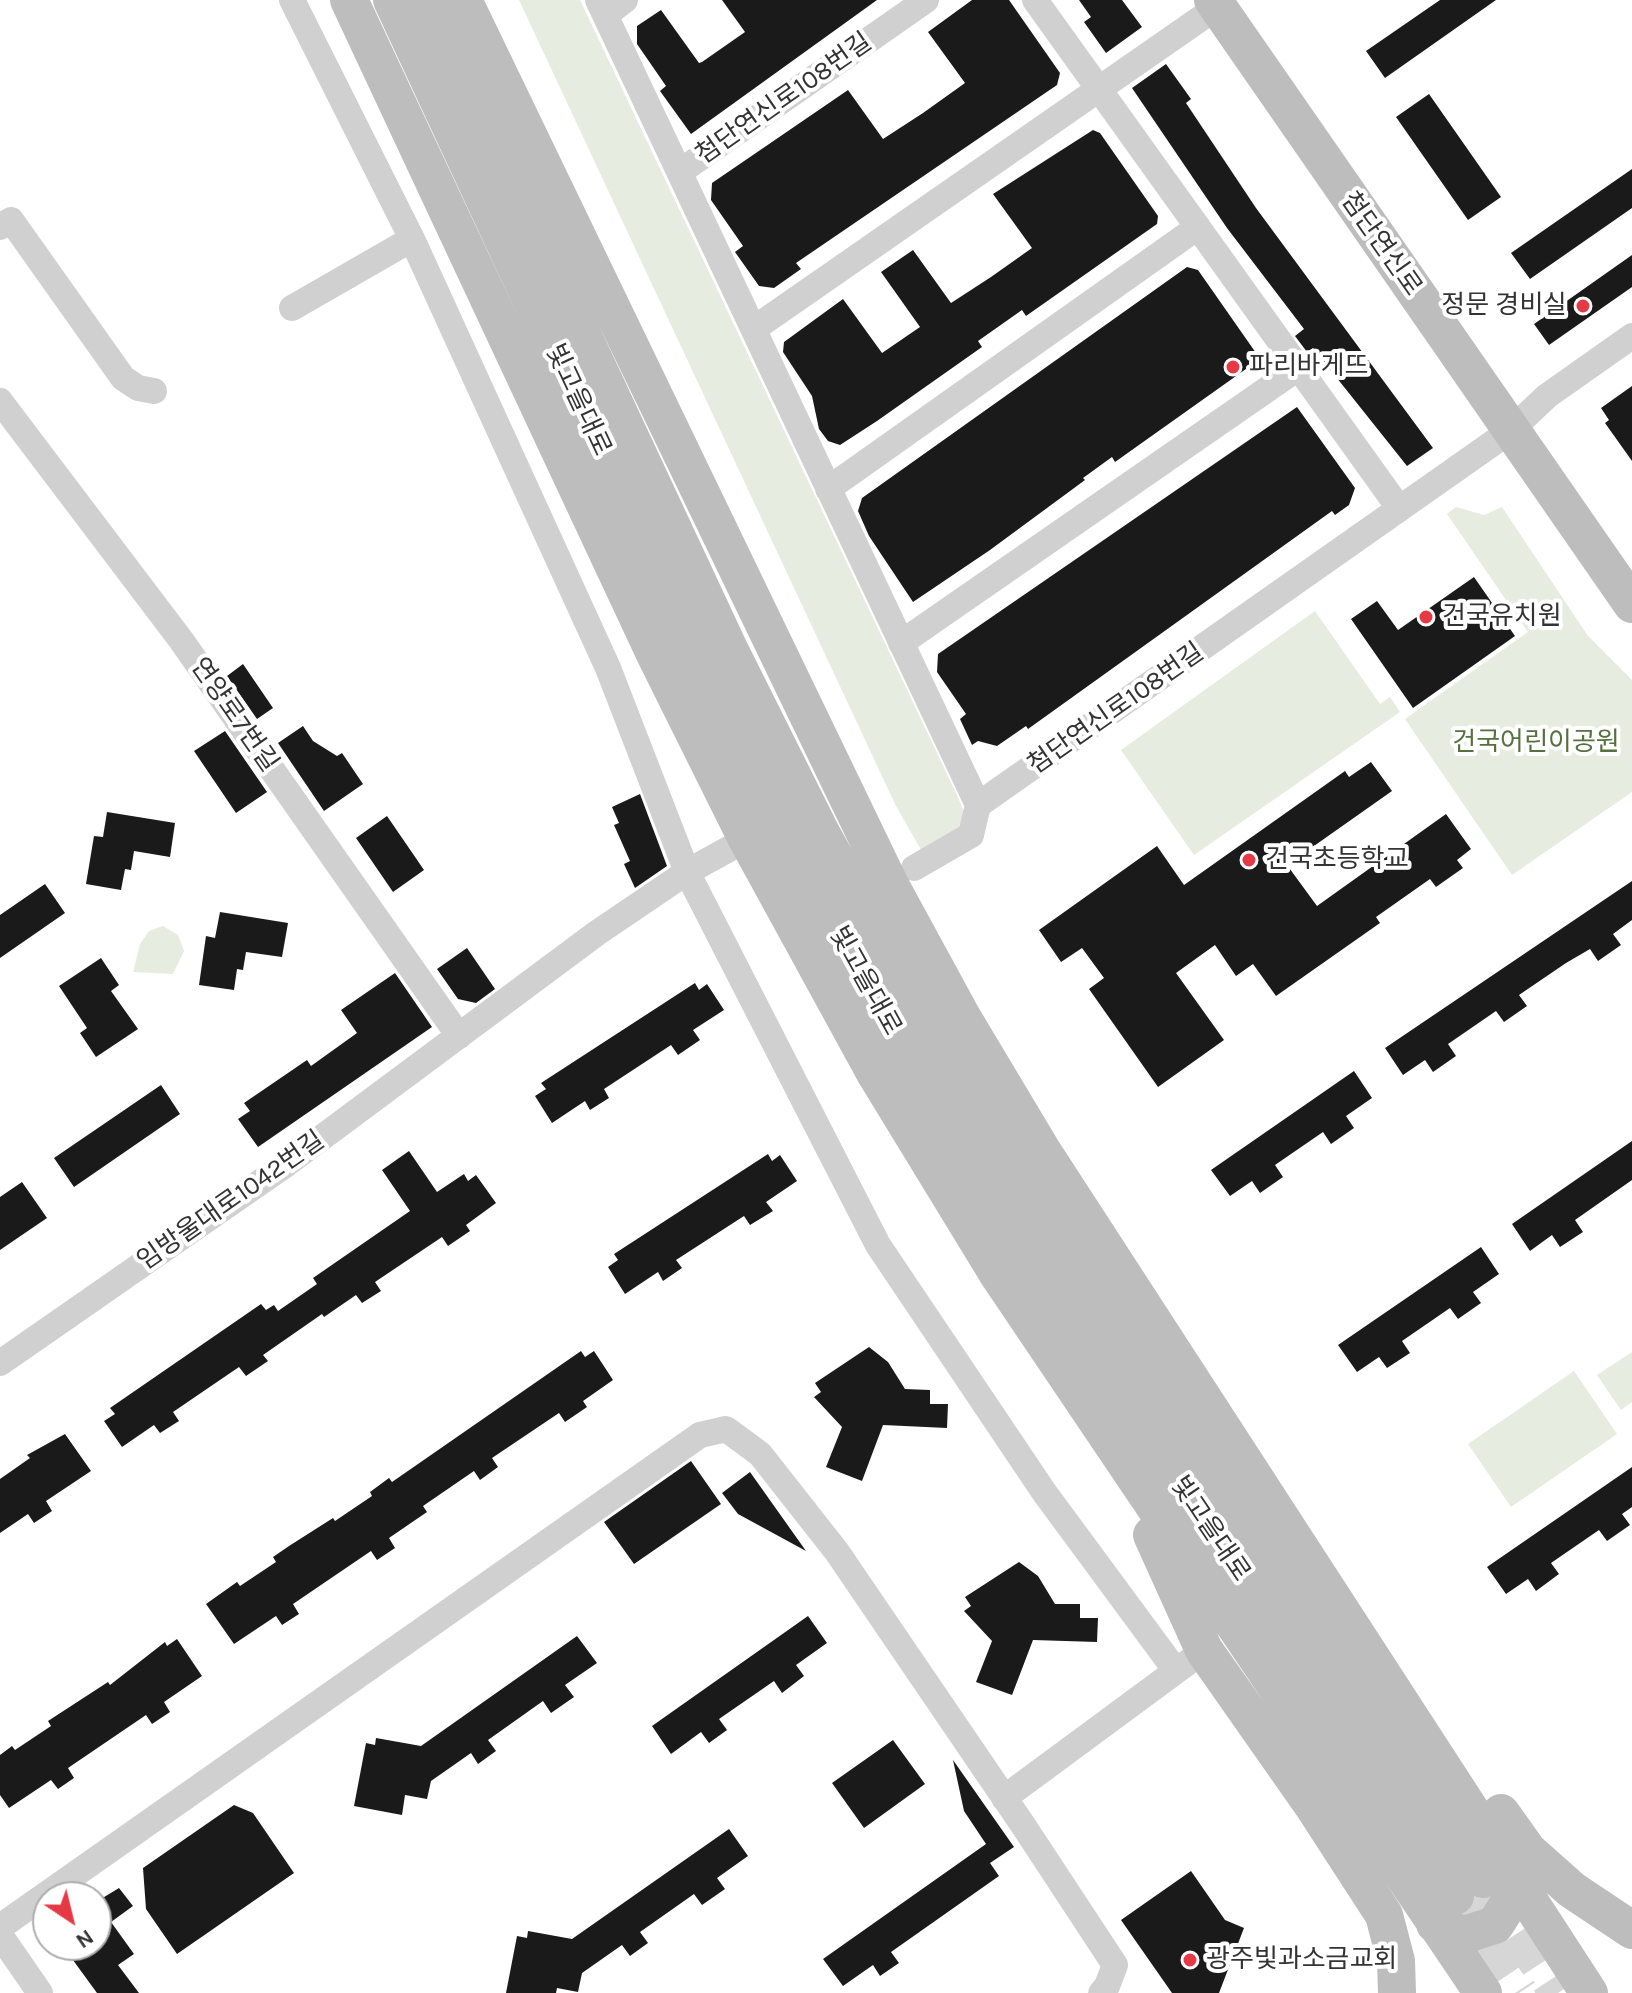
<!DOCTYPE html>
<html>
<head>
<meta charset="utf-8">
<style>
	body { margin:0 }
	#map { position:relative; width:1632px; height:1993px; overflow:hidden; background:#fff; font-family:Karla,sans-serif }
	canvas { display:block }
	.north { position:absolute; left:32px; top:1881px; width:80px; height:80px; box-sizing:border-box; background:#fff; border:2px solid #adadad; border-radius:50%; rotate:145deg; font-size:22px; font-weight:700; line-height:32px; text-align:center; color:#333 }
	.north::after { content:''; display:block; margin:auto; width:28px; height:36px; background:#e63946; clip-path:polygon(50% 0,100% 100%,50% 72%,0 100%) }
</style>
</head>
<body>
<div id="map">
<canvas width="1632" height="1993"></canvas>
<div class="north">N</div>
</div>
<script>
const c = document.querySelector('canvas').getContext('2d');
c.lineJoin = 'round';
function fill(path, color) {
  c.fillStyle = color;
  c.fill(path, 'evenodd');
}
function shape(rows) {
  const path = new Path2D();
  for (const r of rows) {
    path.moveTo(r[0], r[1]);
    for (let i = 2; i < r.length; i += 2) path.lineTo(r[i], r[i + 1]);
  }
  return path;
}
function strokePath(path, color, width, dash) {
  c.strokeStyle = color;
  c.lineWidth = width;
  c.lineCap = dash ? 'butt' : 'round';
  c.setLineDash(dash || []);
  c.stroke(path);
}
function write(font, color, halo, rows, align = 'center') {
  c.font = font + ' Karla,"Noto Sans KR",sans-serif';
  c.lineWidth = 8;
  c.setLineDash([]);
  c.textBaseline = 'middle';
  c.strokeStyle = halo;
  c.fillStyle = color;
  for (const [text, x, y, turn = 0] of rows) {
    c.save();
    c.translate(x, y);
    c.rotate((+turn || 0) * Math.PI / 180);
    c.textAlign = isNaN(turn) ? turn : align;
    if (halo) c.strokeText(text, 0, 0);
    c.fillText(text, 0, 0);
    c.restore();
  }
}
fill(shape([
	[519,0,580,0,957,795,966,817,959,832,924,855,896,806],
	[1456,507,1484,515,1502,507,1588,636,1632,680,1632,792,1512,875,1405,719,1528,632,1447,514],
	[1315,611,1380,704,1390,697,1400,712,1194,855,1121,750],
	[163,926,178,935,184,951,173,974,133,972,140,944,149,931],
	[1632,1352,1632,1402,1621,1410,1597,1375],
	[1574,1371,1617,1434,1511,1507,1468,1444]
]), '#e6ecdf');
fill(shape([
	[722,0,877,0,691,134,660,91,666,86,637,44,637,26,661,10,699,63,702,62,745,32],
	[972,0,1009,0,1060,73,1057,85,796,263,801,269,774,288,759,286,735,252,743,246,711,200,712,183,848,90,883,139,923,113,965,83,928,32],
	[1079,0,1122,0,1142,27,1106,53,1084,22,1091,17],
	[1440,0,1496,0,1385,78,1366,51],
	[1166,64,1191,99,1186,103,1256,208,1433,448,1407,466,1313,348,1307,352,1295,336,1304,329,1227,228,1132,88],
	[1429,94,1501,197,1468,220,1396,117],
	[1093,130,1100,133,1158,216,1157,224,1026,316,1022,310,978,341,982,347,877,421,840,445,828,441,819,429,812,396,783,352,784,342,843,299,882,353,920,327,881,272,913,250,951,303,991,277,1032,248,993,194],
	[1632,169,1632,208,1530,279,1511,253],
	[1632,255,1632,287,1549,345,1534,324],
	[1187,267,1198,270,1256,353,1253,364,1115,462,1112,457,1083,478,1085,480,990,550,913,602,869,536,858,511,862,498],
	[1632,386,1632,461,1605,423,1609,420,1601,408],
	[1297,407,1355,488,1349,505,1335,515,1332,511,1028,729,1026,726,997,746,978,741,972,745,960,719,966,714,937,672,938,654],
	[1474,577,1515,636,1413,708,1351,619,1377,601,1398,630],
	[243,664,273,708,257,719,227,676],
	[303,726,313,741,337,756,342,753,363,784,324,811,278,743],
	[225,731,267,792,236,813,194,751],
	[1371,762,1392,791,1287,865,1317,906,1446,814,1471,849,1457,860,1463,868,1436,887,1430,879,1376,917,1380,923,1276,996,1253,964,1236,976,1215,945,1176,973,1224,1040,1158,1087,1089,989,1104,978,1082,948,1061,962,1039,930,1157,846,1184,885,1345,771,1349,777],
	[640,794,667,866,635,888,624,864,630,861,614,825,619,823,612,807],
	[107,812,175,823,170,857,134,851,131,870,125,869,121,890,86,884,94,836,103,837],
	[387,816,424,870,393,892,356,838],
	[1632,881,1632,920,1613,934,1621,945,1598,961,1590,949,1566,963,1519,995,1527,1006,1504,1022,1496,1011,1448,1044,1456,1056,1433,1072,1425,1060,1403,1075,1385,1048],
	[45,884,65,913,0,958,0,915],
	[220,912,288,923,282,957,246,952,243,970,237,969,234,990,199,985,206,936,215,938],
	[467,948,495,989,476,1003,458,999,437,969],
	[101,958,119,985,111,991,138,1029,96,1057,80,1033,87,1028,59,986],
	[395,973,432,1027,258,1147,238,1119,250,1111,244,1103,307,1060,311,1066,357,1033,341,1010],
	[695,983,699,990,707,984,724,1010,693,1030,700,1040,678,1055,671,1045,604,1089,609,1098,590,1110,585,1101,552,1123,535,1096,546,1089,541,1083],
	[1354,1071,1372,1098,1346,1116,1354,1128,1331,1144,1323,1132,1275,1165,1283,1177,1260,1193,1252,1181,1230,1196,1211,1170],
	[161,1085,180,1114,74,1187,54,1158],
	[1632,1141,1632,1180,1575,1220,1583,1232,1560,1247,1552,1235,1530,1251,1512,1224],
	[409,1151,437,1192,464,1174,468,1181,476,1175,496,1203,466,1225,470,1231,448,1246,442,1237,375,1282,381,1291,362,1303,356,1295,324,1317,322,1314,263,1355,268,1361,246,1376,239,1367,173,1412,179,1421,160,1433,154,1425,122,1447,104,1421,115,1414,110,1408,261,1304,266,1310,274,1305,278,1311,317,1284,313,1278,410,1211,382,1170],
	[768,1154,772,1161,780,1155,797,1181,766,1202,773,1211,750,1225,744,1216,676,1260,682,1268,663,1281,658,1272,625,1294,608,1267,618,1260,614,1254],
	[22,1182,47,1218,0,1250,0,1197],
	[1481,1247,1499,1274,1473,1292,1481,1303,1458,1319,1450,1308,1402,1341,1410,1353,1387,1368,1379,1357,1357,1372,1338,1345],
	[869,1347,888,1362,905,1389,930,1390,930,1404,948,1404,947,1428,883,1425,862,1481,826,1467,842,1427,814,1397,821,1392,815,1383],
	[581,1351,585,1357,594,1351,613,1380,583,1401,587,1407,565,1422,559,1413,492,1458,498,1467,480,1480,474,1471,423,1506,427,1512,389,1538,395,1548,377,1560,371,1551,293,1604,299,1614,282,1625,276,1616,234,1644,206,1604,237,1582,240,1586,276,1562,273,1557,289,1546,333,1518,335,1521,372,1496,370,1492,389,1478,392,1482],
	[65,1434,91,1471,46,1501,52,1511,34,1523,28,1514,0,1533,0,1479,30,1458,27,1455],
	[691,1461,721,1504,634,1564,604,1522],
	[1632,1467,1632,1507,1622,1514,1630,1525,1607,1541,1599,1530,1551,1563,1559,1574,1536,1591,1528,1579,1506,1594,1487,1567],
	[750,1472,806,1551,738,1514,722,1493],
	[1019,1562,1038,1576,1055,1604,1080,1604,1080,1618,1098,1618,1097,1642,1033,1640,1012,1695,976,1682,992,1641,964,1611,971,1606,965,1597],
	[808,1616,827,1643,796,1665,804,1676,782,1693,774,1681,719,1719,727,1730,709,1743,701,1732,671,1754,652,1726],
	[577,1636,597,1663,565,1685,574,1697,551,1713,543,1701,488,1740,496,1751,478,1764,471,1753,431,1781,427,1799,405,1795,402,1815,354,1806,366,1743,375,1745,376,1738,421,1746],
	[177,1639,202,1676,164,1702,170,1712,152,1724,146,1715,68,1768,74,1778,58,1789,51,1780,9,1808,0,1795,0,1755,12,1746,15,1750,51,1726,48,1721,108,1682,110,1685,165,1642,167,1646],
	[893,1740,925,1784,864,1828,832,1783],
	[953,1760,1014,1847,990,1863,999,1876,891,1952,899,1963,880,1976,873,1965,843,1986,823,1959,986,1844,964,1811],
	[234,1805,253,1813,294,1873,177,1954,146,1909,143,1868],
	[729,1829,748,1856,717,1878,725,1889,702,1905,694,1894,640,1932,648,1943,630,1956,622,1945,582,1973,578,1992,557,1988,556,1993,506,1993,517,1936,527,1938,528,1931,572,1939],
	[1191,1871,1225,1920,1244,1928,1219,1993,1172,1993,1121,1920],
	[119,1888,133,1906,111,1922,134,1954,118,1965,139,1993,97,1993,62,1945,96,1945,96,1902]
]), '#1a1a1a');
strokePath(shape([
	[1487,1885,1558,1993],
	[1455,1896,1519,1993]
]), '#d6d6d6', 38, [38, 19]);
strokePath(shape([
	[292,0,412,239,608,668,687,872,878,1245,1044,1492,1176,1671],
	[598,0,978,805],
	[1035,0,1399,508],
	[605,15,625,0],
	[681,171,926,0],
	[0,227,11,220,123,378,138,388,154,391],
	[292,308,412,239],
	[755,328,1217,7],
	[0,401,181,640,459,1036],
	[828,489,1198,227],
	[901,643,1298,368],
	[978,805,1510,431,1547,396,1632,336],
	[914,868,971,835,978,805],
	[0,1363,285,1165,597,933,687,872,747,839],
	[1004,1798,1191,1660],
	[0,1927,700,1435,726,1429,760,1454,837,1552,1023,1825,1115,1965,1107,1986,1101,1993],
	[0,1935,40,1993]
]), '#d0d0d0', 26);
strokePath(shape([
	[349,0,655,654,747,839,874,1071,998,1274,1483,1993],
	[392,0,700,663,802,866,899,1043,996,1208,1455,1896],
	[426,0,729,649,819,829,928,1029,1027,1192,1483,1879],
	[463,0,889,883,962,1017,1041,1149,1589,1993],
	[1213,0,1632,604],
	[1152,1535,1204,1650,1312,1804,1384,1915,1396,1961,1397,1993],
	[1501,1813,1528,1851,1572,1890,1632,1930],
	[1435,1924,1464,1935,1495,1925,1511,1900,1511,1871]
]), '#bdbdbd', 38);
for (const [x, y, r, color] of [
	[1583,306,8,"#e63946"],
	[1233,367,8,"#e63946"],
	[1426,617,8,"#e63946"],
	[1249,860,8,"#e63946"],
	[1190,1960,8,"#e63946"]
]) {
  const dot = new Path2D();
  dot.arc(x, y, r, 0, 2 * Math.PI);
  c.fillStyle = color;
  c.fill(dot);
  strokePath(dot, '#fff', 3);
}
write('26px', '#333', '#fff', [
	["첨단연신로108번길",784,99,-35],
	["첨단연신로",1381,244,55],
	["빛고을대로",578,400,65],
	["첨단연신로108번길",1116,709,-35],
	["연양로7번길",234,715,55],
	["빛고을대로",865,981,61],
	["임방울대로1042번길",231,1201,-35],
	["빛고을대로",1210,1529,56]
]);
write('26px', '#333', '#fff', [
	["정문 경비실",1567,306,"right"],
	["파리바게뜨",1249,367],
	["건국유치원",1442,617],
	["건국초등학교",1265,860],
	["광주빛과소금교회",1206,1960]
], 'left');
write('26px', '#56703f', '#fff', [
	["건국어린이공원",1536,743]
]);
</script>
</body>
</html>
